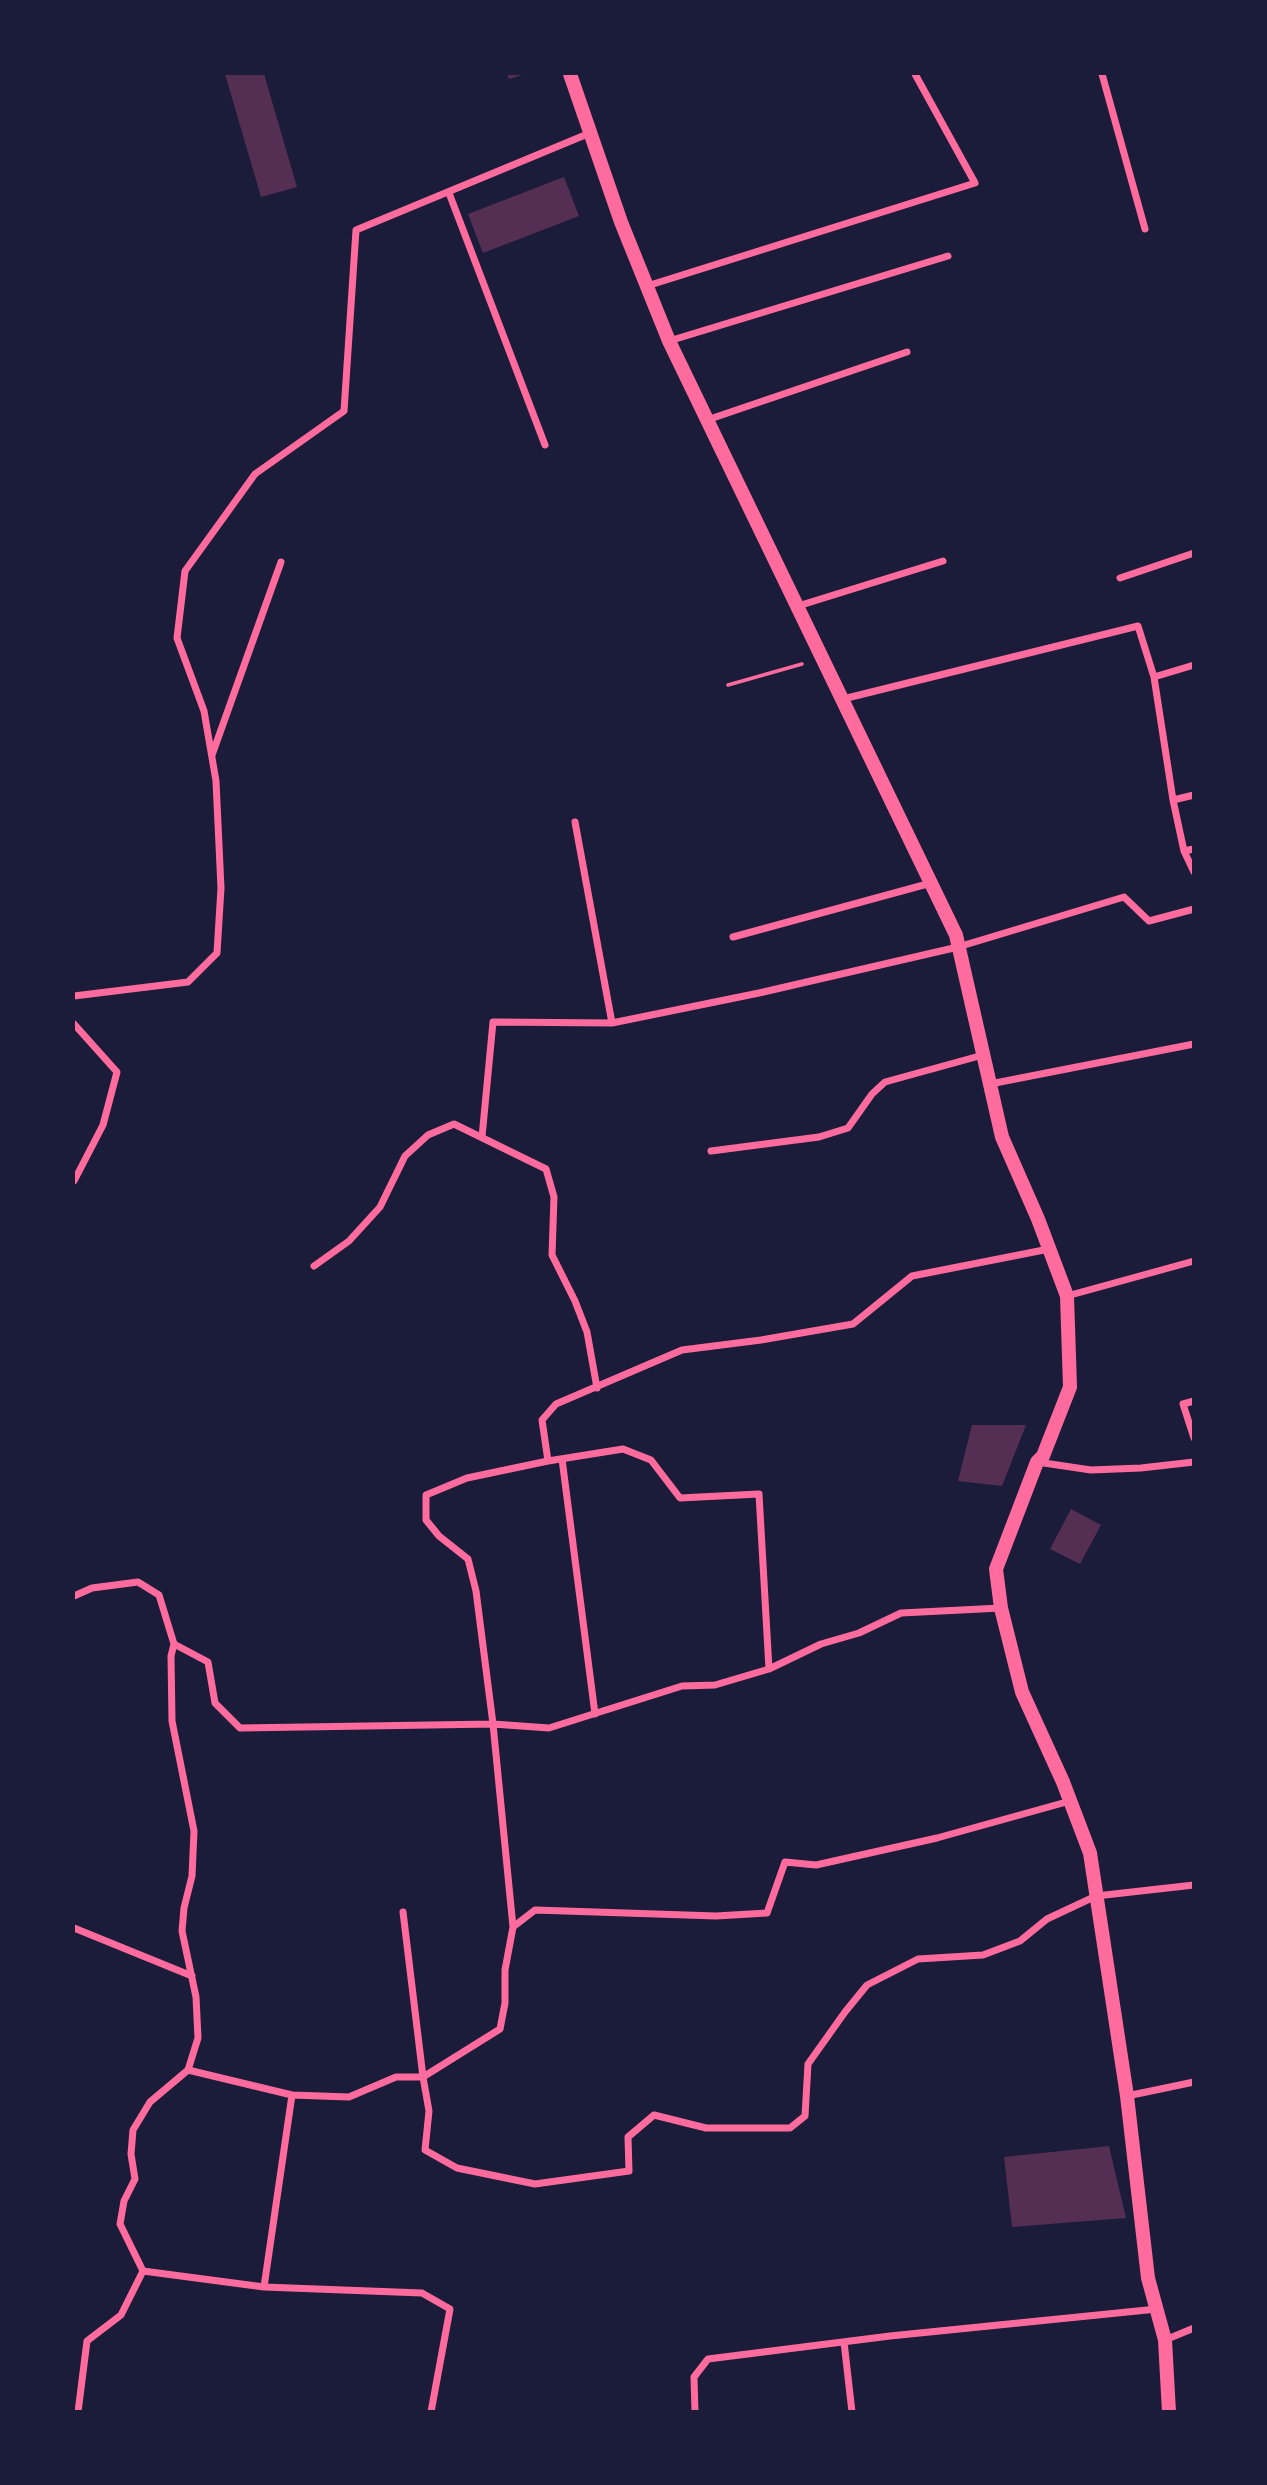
<!DOCTYPE html>
<html>
<head>
<meta charset="utf-8">
<style>
	body { margin:0 }
	#map { position:relative; width:1267px; height:2485px; overflow:hidden; background:#1b1b3a; font-family:"IBM Plex Serif",serif }
	canvas { display:block }
	.frame { position:absolute; inset:0; border:75px solid #1b1b3a; pointer-events:none }
</style>
</head>
<body>
<div id="map">
<canvas width="1267" height="2485"></canvas>
<div class="frame"></div>
</div>
<script>
const c = document.querySelector('canvas').getContext('2d');
c.lineJoin = 'round';
function fill(path, color) {
  c.fillStyle = color;
  c.fill(path, 'evenodd');
}
function shape(rows) {
  const path = new Path2D();
  for (const r of rows) {
    path.moveTo(r[0], r[1]);
    for (let i = 2; i < r.length; i += 2) path.lineTo(r[i], r[i + 1]);
  }
  return path;
}
function strokePath(path, color, width, dash) {
  c.strokeStyle = color;
  c.lineWidth = width;
  c.lineCap = dash ? 'butt' : 'round';
  c.setLineDash(dash || []);
  c.stroke(path);
}
fill(shape([
	[225,74,264,74,297,187,261,197],
	[507,74,525,74,509,79],
	[564,177,579,216,483,253,468,214],
	[972,1425,1026,1425,1002,1486,958,1481],
	[1071,1509,1101,1525,1080,1564,1050,1549],
	[1109,2146,1126,2218,1012,2227,1004,2157]
]), '#542f53');
strokePath(shape([
	[728,685,802,664]
]), '#ff6b9d', 3.5);
strokePath(shape([
	[1102,74,1145,229],
	[449,193,545,445],
	[647,286,975,183,915,74],
	[669,341,948,256],
	[707,420,907,352],
	[1120,578,1194,553],
	[798,606,943,561],
	[1194,665,1154,677,1173,800,1184,851,1194,849],
	[843,699,1138,626,1154,677],
	[212,755,281,562],
	[1173,800,1194,795],
	[1184,851,1194,872],
	[733,937,931,883],
	[74,996,188,982,217,953,221,888,216,781,204,711,177,638,185,571,255,474,344,411,356,230,590,133],
	[612,1023,759,993,958,947,1124,897,1149,921,1194,909],
	[74,1024,117,1072,103,1125,74,1181],
	[990,1084,1194,1044],
	[482,1137,493,1022,612,1023,575,822],
	[711,1151,819,1137,848,1128,872,1094,885,1082,983,1055],
	[314,1266,349,1241,380,1207,405,1156,428,1135,454,1124,546,1169,554,1197,552,1255,575,1301,587,1332,597,1388],
	[1067,1296,1194,1261],
	[1194,1401,1183,1404,1194,1438],
	[562,1459,595,1714],
	[548,1461,623,1449,651,1460,680,1498,759,1494,769,1669],
	[1037,1462,1091,1470,1141,1468,1194,1462],
	[74,1596,92,1588,138,1582,159,1595,174,1644,208,1662,215,1703,240,1728,493,1724,513,1927],
	[1001,1608,901,1613,859,1633,821,1644,769,1669,715,1685,682,1686,549,1728,493,1724,476,1591,468,1559,439,1536,426,1520,426,1495,467,1478,548,1461,542,1420,556,1404,682,1350,761,1340,853,1324,912,1276,1049,1249],
	[174,1644,171,1656,172,1721,194,1831,192,1876,184,1908,182,1931,196,1997,198,2038,188,2070,292,2095],
	[403,1912,423,2077,500,2029,505,2003,505,1970,513,1927,535,1910,716,1916,767,1913,785,1862,816,1865,937,1838,1070,1801],
	[74,1928,192,1976],
	[1127,2096,1194,2082],
	[143,2271,120,2224,124,2201,135,2179,131,2154,133,2130,150,2102,188,2070],
	[264,2287,422,2293,450,2309,431,2412],
	[1165,2340,1194,2328],
	[844,2342,852,2412],
	[78,2412,87,2341,121,2315,143,2271,264,2287,292,2095,349,2097,396,2077,423,2077,429,2111,425,2150,457,2168,535,2184,629,2171,628,2137,654,2115,706,2128,790,2128,805,2116,808,2064,845,2012,867,1985,918,1959,983,1955,1020,1941,1047,1919,1096,1896,1194,1885],
	[695,2412,694,2377,708,2359,890,2336,1157,2309]
]), '#ff6b9d', 7);
strokePath(shape([
	[570,74,621,222,669,341,956,935,1002,1137,1038,1219,1067,1296,1070,1387,1043,1456,1037,1462,996,1569,1001,1608,1022,1692,1063,1782,1090,1853,1127,2096,1148,2278,1165,2340,1169,2412]
]), '#ff6b9d', 14);
</script>
</body>
</html>
